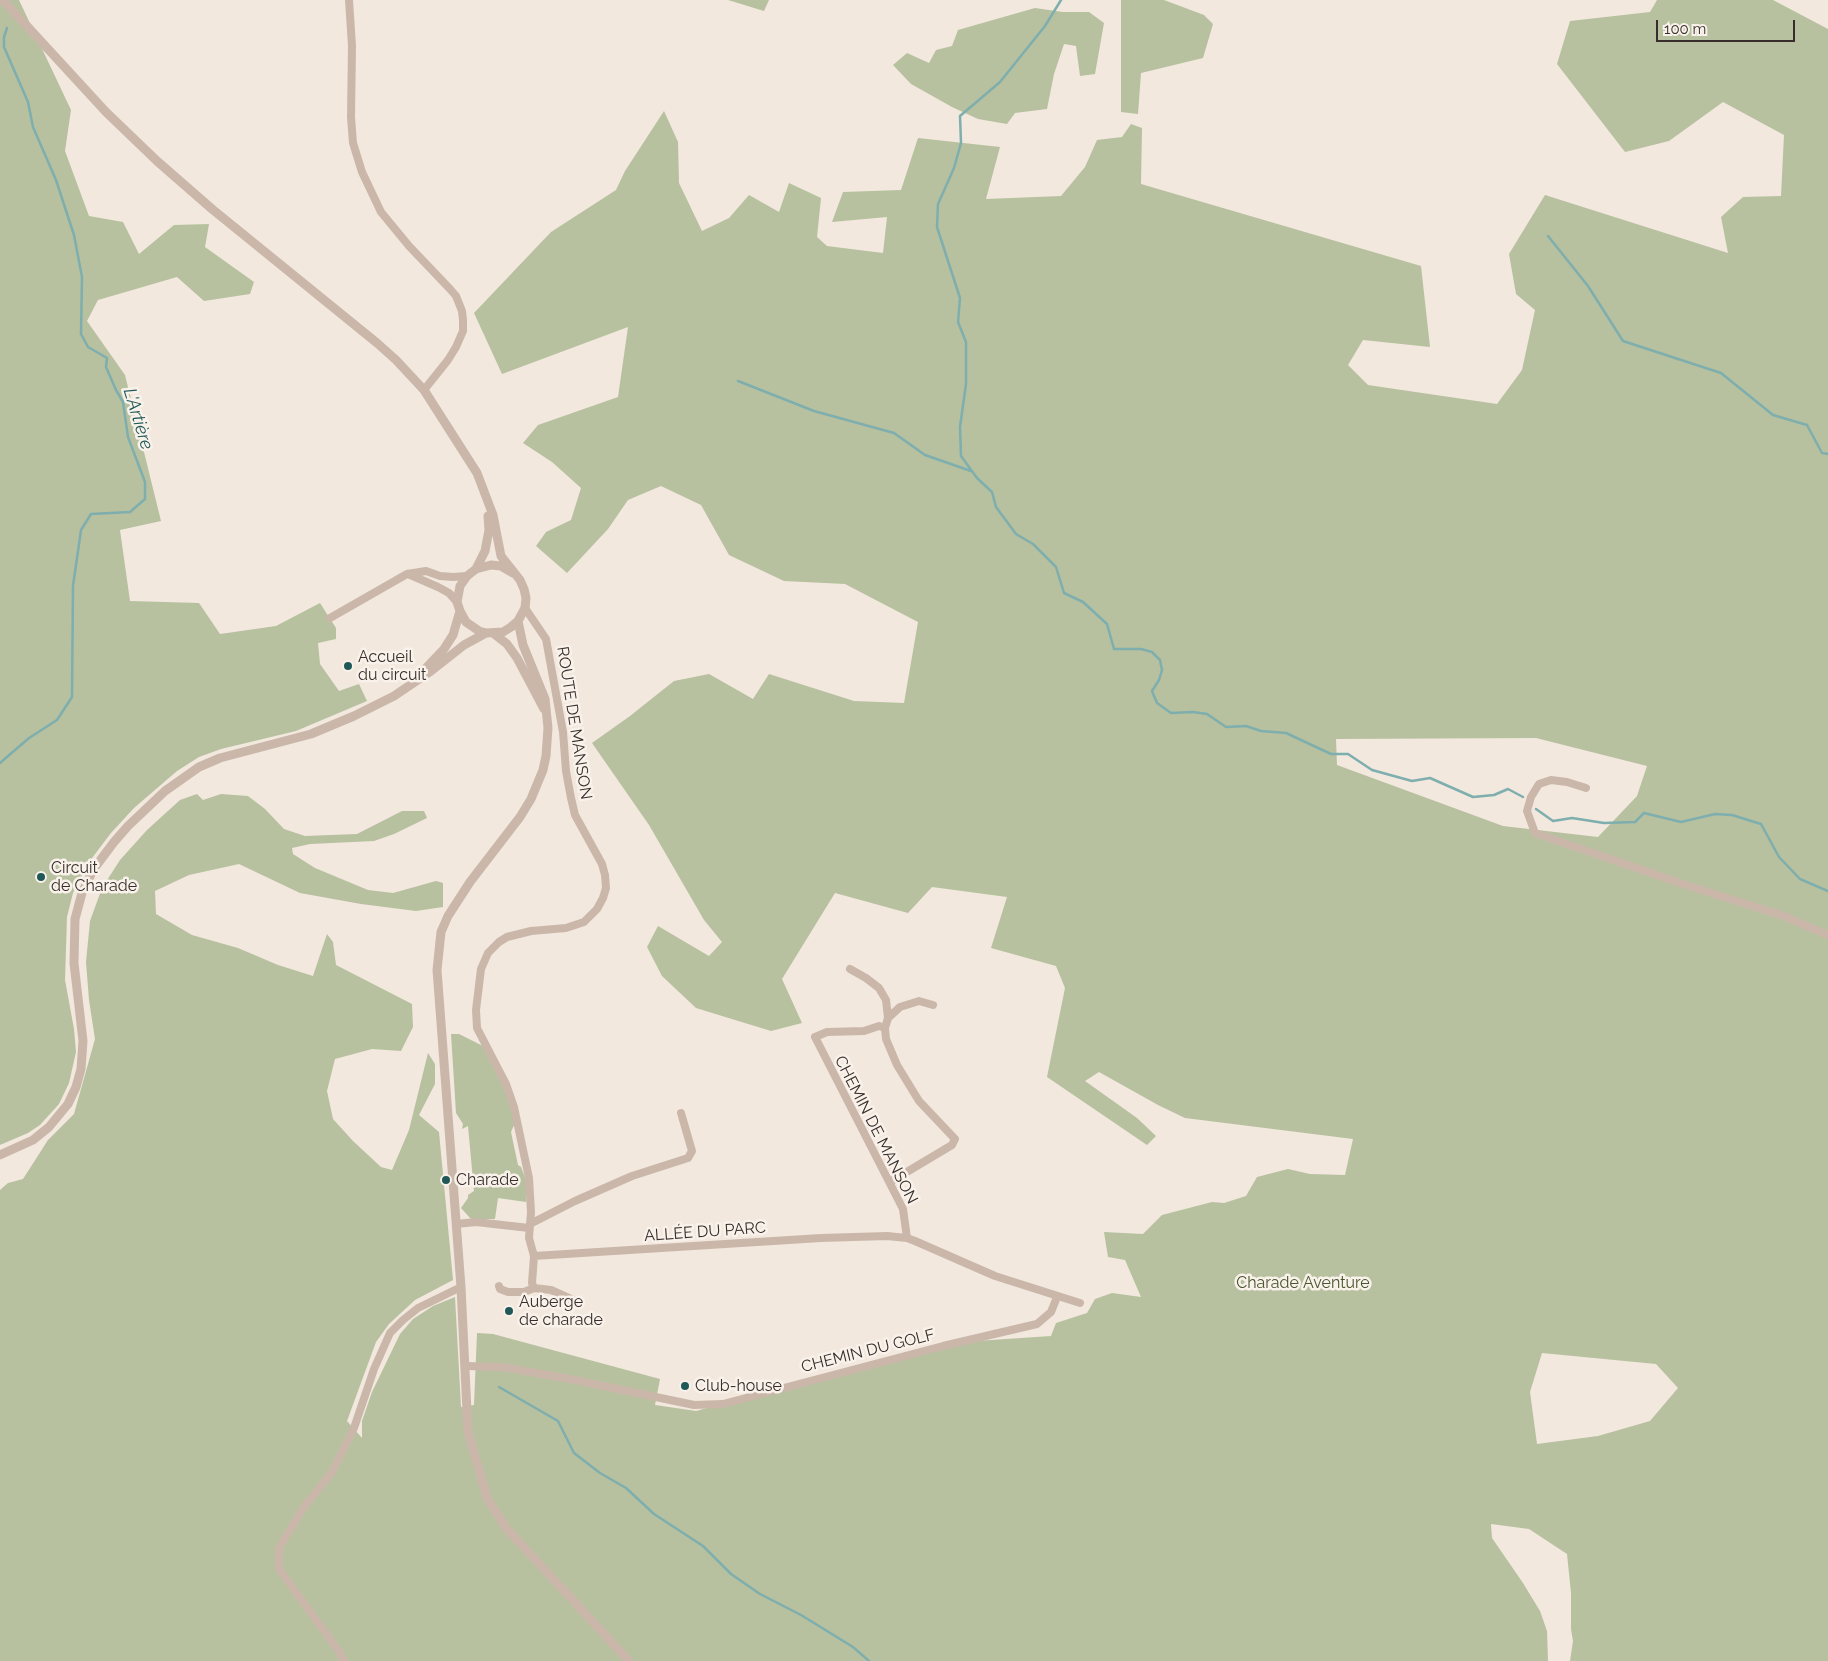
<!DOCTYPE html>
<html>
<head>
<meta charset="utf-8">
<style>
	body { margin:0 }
	#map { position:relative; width:1828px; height:1661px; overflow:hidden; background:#f2e8de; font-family:Raleway,sans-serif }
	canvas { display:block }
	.scale { position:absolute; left:1656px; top:20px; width:139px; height:22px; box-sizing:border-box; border:2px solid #382d2a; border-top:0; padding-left:6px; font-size:15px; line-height:18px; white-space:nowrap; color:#382d2a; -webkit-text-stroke:4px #f9f2eb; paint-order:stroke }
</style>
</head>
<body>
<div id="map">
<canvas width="1828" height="1661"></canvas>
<div class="scale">100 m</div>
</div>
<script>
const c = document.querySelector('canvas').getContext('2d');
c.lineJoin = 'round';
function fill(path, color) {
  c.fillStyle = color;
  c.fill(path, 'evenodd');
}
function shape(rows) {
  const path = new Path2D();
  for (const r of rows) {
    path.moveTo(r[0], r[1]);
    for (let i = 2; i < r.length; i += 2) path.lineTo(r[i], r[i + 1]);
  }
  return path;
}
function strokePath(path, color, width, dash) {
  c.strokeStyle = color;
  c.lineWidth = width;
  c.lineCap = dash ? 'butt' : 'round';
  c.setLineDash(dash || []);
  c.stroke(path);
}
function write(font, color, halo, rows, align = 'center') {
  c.font = font + ' Raleway,sans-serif';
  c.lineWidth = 5;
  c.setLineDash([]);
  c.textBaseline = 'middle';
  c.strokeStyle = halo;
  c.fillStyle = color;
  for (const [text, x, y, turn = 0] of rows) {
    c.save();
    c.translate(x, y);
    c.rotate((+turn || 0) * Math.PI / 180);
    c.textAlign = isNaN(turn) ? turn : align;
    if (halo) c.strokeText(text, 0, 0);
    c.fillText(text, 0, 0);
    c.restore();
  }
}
fill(shape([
	[0,0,19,0,71,110,65,151,89,216,123,222,139,254,174,225,209,224,205,247,254,282,250,294,204,301,177,277,98,300,87,321,125,375,161,521,120,530,130,601,199,603,220,634,276,626,320,603,336,628,336,639,318,643,320,664,339,691,359,684,367,701,296,731,221,749,199,757,177,771,134,808,111,833,89,862,73,893,67,917,65,980,74,1029,76,1052,69,1083,59,1104,40,1125,28,1133,0,1145],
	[728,0,769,0,764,11],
	[1121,0,1164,0,1204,15,1213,24,1203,58,1141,73,1138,114,1121,112],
	[1657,0,1773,0,1828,29,1828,1661,1570,1661,1573,1641,1571,1629,1571,1593,1567,1554,1529,1529,1491,1524,1492,1538,1523,1583,1540,1611,1547,1631,1548,1661,0,1661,0,1190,8,1183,23,1179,48,1140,74,1114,95,1039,89,1000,86,962,90,921,102,888,120,860,147,830,180,800,197,794,203,800,221,794,248,796,265,809,284,829,305,836,357,834,402,811,424,811,427,818,394,834,374,841,310,844,292,848,293,854,315,868,368,890,393,893,436,881,443,883,443,907,416,911,361,904,300,893,239,864,189,875,155,891,156,914,192,935,238,948,278,965,313,976,327,934,333,942,336,965,412,1004,413,1027,401,1051,372,1049,335,1059,327,1091,333,1119,353,1141,381,1167,392,1170,409,1130,428,1053,435,1064,435,1084,419,1115,439,1132,453,1280,415,1300,389,1324,376,1342,347,1421,362,1438,362,1421,372,1392,400,1334,413,1319,433,1306,455,1297,461,1407,474,1405,477,1333,493,1334,660,1379,655,1405,696,1411,947,1343,1051,1336,1056,1323,1087,1313,1095,1299,1112,1293,1141,1297,1125,1260,1108,1257,1104,1232,1143,1234,1162,1215,1212,1202,1224,1203,1246,1196,1257,1177,1288,1169,1310,1174,1345,1175,1353,1139,1185,1118,1158,1105,1099,1072,1085,1081,1137,1118,1156,1136,1147,1145,1047,1077,1065,988,1056,966,991,948,1007,897,932,887,908,913,835,893,782,979,802,1023,771,1031,696,1008,662,976,647,947,658,926,709,956,722,942,704,920,649,825,592,743,630,716,674,681,709,674,753,699,769,674,854,701,904,703,918,622,845,584,784,581,729,555,701,505,661,486,628,500,608,529,567,573,536,546,546,532,571,520,581,488,552,462,523,443,538,425,618,397,628,327,502,374,474,313,551,232,616,190,625,171,664,111,678,142,679,183,702,231,729,218,749,195,779,212,789,183,821,198,817,237,827,246,883,253,887,217,832,222,843,192,901,190,918,138,1000,147,986,199,1061,196,1085,167,1097,140,1122,137,1131,124,1142,128,1141,184,1421,266,1430,347,1363,340,1348,365,1368,385,1497,404,1522,370,1535,310,1516,294,1509,254,1545,195,1728,253,1721,217,1743,197,1781,196,1784,135,1723,102,1669,141,1625,152,1557,64,1570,21,1650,12],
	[1536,738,1647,766,1637,796,1598,837,1503,826,1337,765,1336,739],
	[1542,1353,1656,1364,1678,1388,1650,1421,1598,1436,1537,1444,1530,1392],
	[1035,8,1063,12,1089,12,1104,23,1095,74,1080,76,1076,46,1064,44,1054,74,1047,109,1015,113,1007,124,978,119,952,107,911,84,893,65,907,53,929,63,936,50,952,46,958,30],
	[451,1034,459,1034,485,1047,506,1091,515,1123,511,1132,518,1165,521,1167,526,1180,526,1202,498,1198,495,1219,471,1219,461,1208,468,1198,468,1195,474,1191,468,1126,462,1129,463,1124,456,1113]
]), '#b7c19f');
strokePath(shape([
	[1061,0,1045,26,1000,82,960,116,961,143,954,168,938,204,937,227,960,298,958,322,966,342,966,384,960,427,961,456,977,478,992,492,996,507,1016,534,1033,544,1056,567,1064,593,1083,602,1107,624,1114,649,1141,649,1152,652,1160,660,1162,670,1159,680,1152,691,1157,703,1171,713,1193,712,1207,714,1226,727,1246,726,1261,731,1286,733,1331,754,1348,754,1372,770,1412,781,1430,778,1473,797,1494,795,1508,789,1523,797],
	[1548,236,1588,286,1623,341,1721,373,1773,415,1807,425,1822,453,1828,454],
	[738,381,814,411,894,433,925,455,971,471],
	[0,763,29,738,57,720,72,697,73,586,81,530,91,514,130,512,145,499,145,482,128,437,123,402,116,390,106,367,107,358,88,347,81,334,82,277,74,235,56,180,33,127,28,102,4,47,4,37,7,28],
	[1536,809,1553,821,1572,818,1604,823,1635,822,1644,813,1681,822,1715,814,1732,815,1761,824,1779,857,1800,879,1828,891],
	[499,1387,558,1421,574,1453,600,1473,626,1488,654,1514,703,1546,731,1574,760,1594,801,1615,853,1647,869,1661]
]), '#7eaead', 2.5);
strokePath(shape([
	[349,0,352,46,351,117,353,143,362,172,381,212,409,246,450,289,456,296,462,311,463,320,463,331,456,347,448,360,424,390],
	[408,574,438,587,449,593,457,602],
	[525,608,546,639,563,732,566,771,571,798,575,815,602,864,605,875,606,888,603,898,597,909,584,922,566,928,531,931,507,937,499,942,488,953,481,969,476,1010,477,1028,506,1084,514,1107,529,1178,531,1212,529,1238,534,1256,821,1238,887,1236,907,1238,915,1241,995,1276,1080,1303],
	[330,618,407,574,426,571,440,576,453,577,467,576],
	[1586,788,1567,782,1551,780,1539,784,1531,797,1527,811,1535,833,1683,884,1784,916,1828,935],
	[850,969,866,978,879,988,886,1000,888,1018,885,1028],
	[888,1018,900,1007,919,1001,933,1005],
	[890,1182,952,1145,955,1139,919,1101,897,1065,886,1039,885,1028,879,1026,864,1031,827,1032,815,1037,903,1209,907,1238],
	[456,1224,476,1222,529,1228],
	[530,1224,575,1201,632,1176,688,1158,692,1151,681,1113],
	[534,1256,532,1283,534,1288,551,1290,580,1303],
	[499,1286,500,1289,508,1292,524,1292,534,1288],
	[466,1366,503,1367,570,1379,694,1405,723,1404,943,1346,1037,1324,1051,1312,1057,1297],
	[344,1661,338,1650,279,1569,279,1548,304,1507,332,1472,354,1428,374,1369,390,1333,403,1320,418,1308,461,1287]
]), '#cab7aa', 8);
strokePath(shape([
	[3,0,106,112,157,161,212,209,377,343,396,360,424,390,477,473,493,515,501,556,520,580,524,589,526,598,525,608,518,621,511,627,503,632,486,633,479,631,466,622,460,611,457,602,460,586,467,576,476,569,491,565,501,566,513,573],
	[476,569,485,551,489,530,488,516],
	[518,621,523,645,545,699,548,728,546,756,543,770,531,799,520,817,470,882,448,916,441,932,437,970,461,1287,468,1432,487,1498,506,1528,629,1661],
	[493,633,507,644,517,658,544,709],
	[425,669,444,649,453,635,460,611],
	[0,1155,33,1140,49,1127,68,1104,76,1087,81,1069,83,1041,74,963,75,919,82,893,93,870,114,842,128,826,165,791,199,767,220,758,311,734,354,716,394,696,431,671,464,645,486,633]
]), '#cab7aa', 9);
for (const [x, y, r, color] of [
	[348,666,5,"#205858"],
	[41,877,5,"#205858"],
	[446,1180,5,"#205858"],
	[509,1311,5,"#205858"],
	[685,1386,5,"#205858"]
]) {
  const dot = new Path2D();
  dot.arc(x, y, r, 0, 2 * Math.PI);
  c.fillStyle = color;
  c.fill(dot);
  strokePath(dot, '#f9f2eb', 2);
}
write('16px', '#382d2a', '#f9f2eb', [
	["Accueil",358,657],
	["du circuit",358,675],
	["Circuit",51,868],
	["de Charade",51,886],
	["Charade",456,1180],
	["Auberge",519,1302],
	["de charade",519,1320],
	["Club-house",695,1386]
], 'left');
write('16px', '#382d2a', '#f9f2eb', [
	["ROUTE DE MANSON",574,723,81],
	["CHEMIN DE MANSON",876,1130,63],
	["ALLÉE DU PARC",705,1232,-4],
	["CHEMIN DU GOLF",868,1351,-14]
]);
write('16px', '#49552e', '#f9f2eb', [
	["Charade Aventure",1303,1283]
]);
write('italic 18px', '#205858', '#f9f2eb', [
	["L'Artière",138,419,73]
]);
</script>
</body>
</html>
